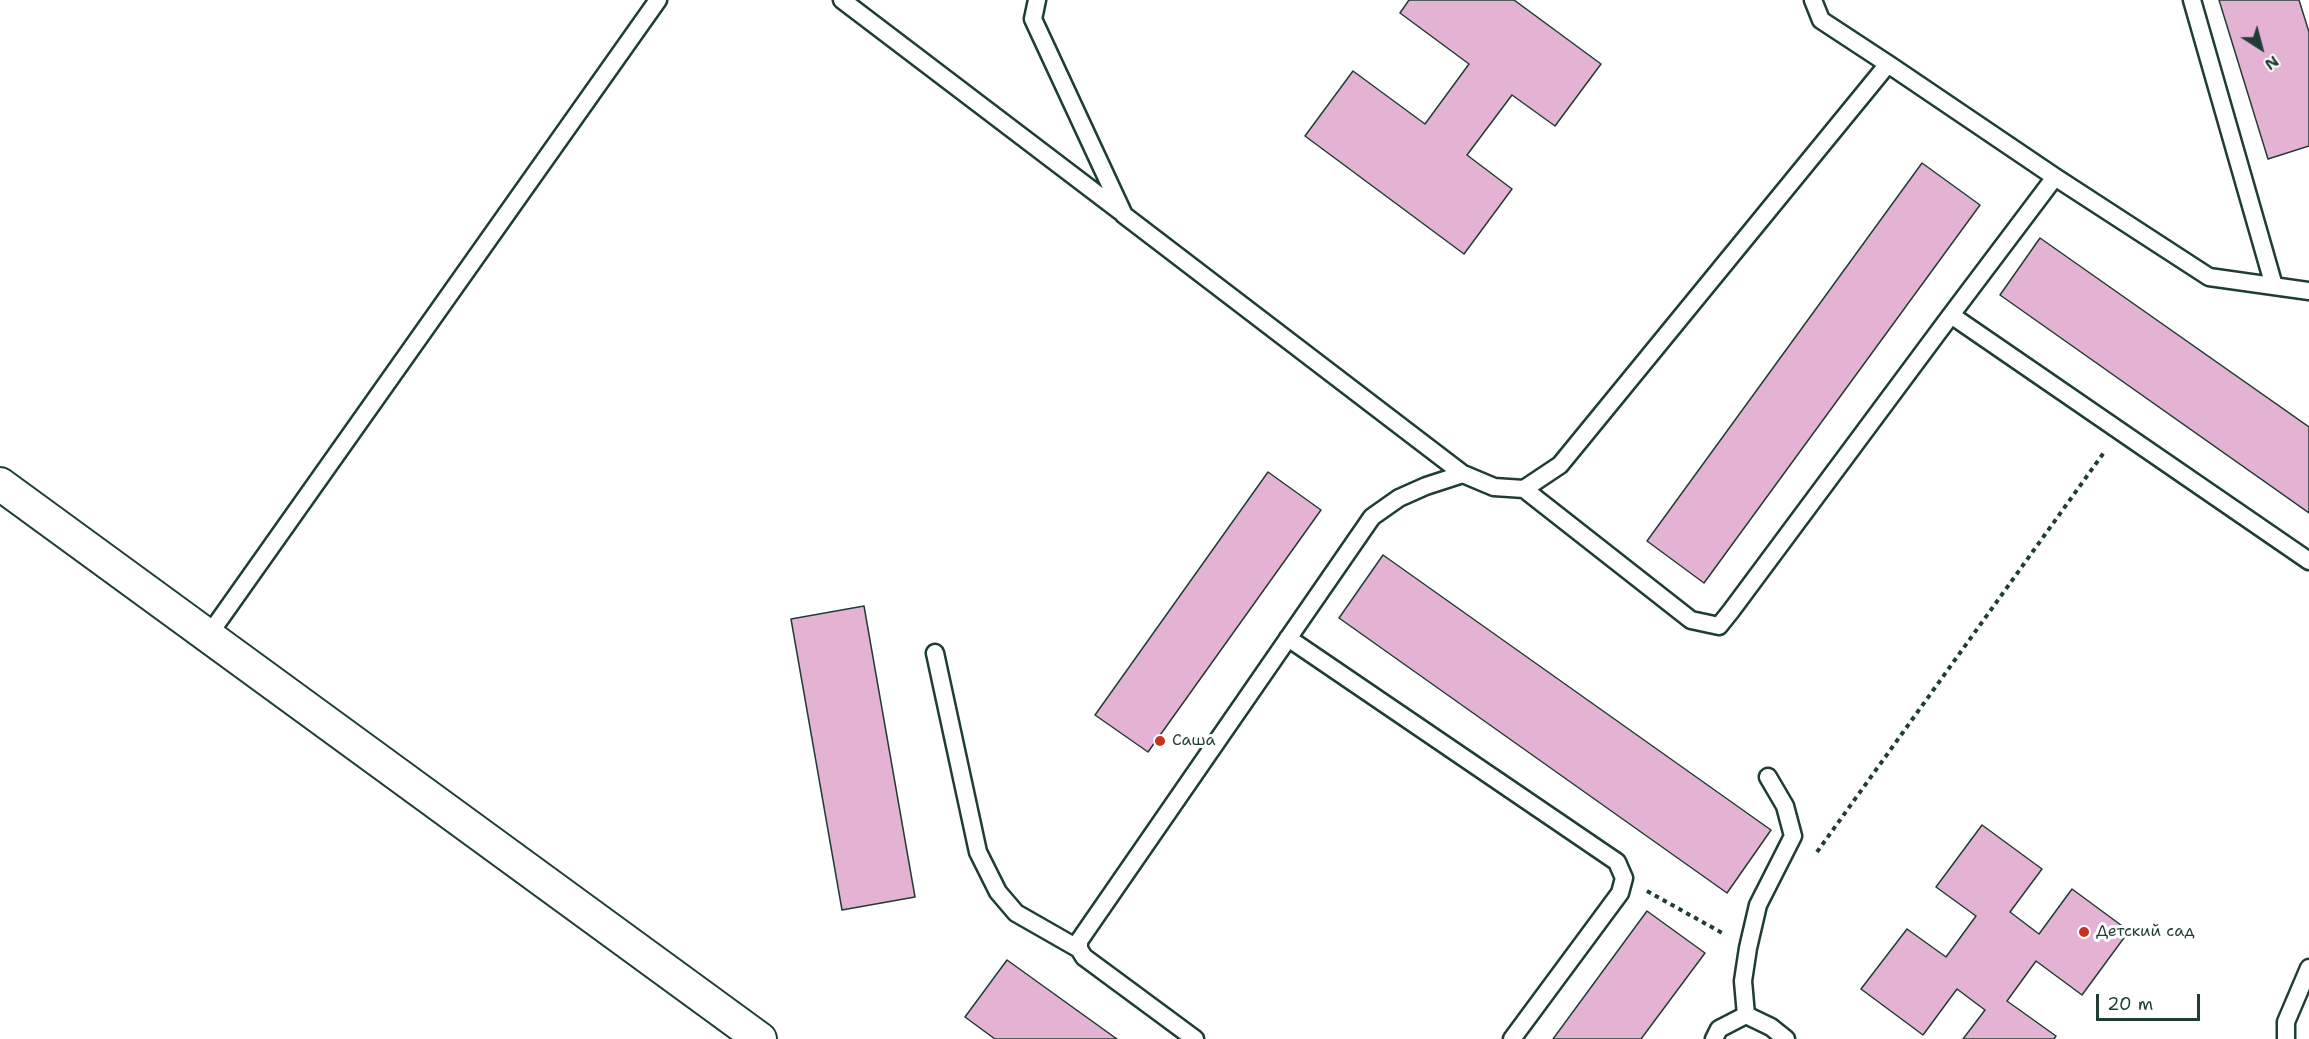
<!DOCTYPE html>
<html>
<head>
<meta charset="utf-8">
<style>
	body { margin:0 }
	#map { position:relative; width:2309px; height:1039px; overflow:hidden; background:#fff; font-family:"Shantell Sans",sans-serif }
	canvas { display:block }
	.north { position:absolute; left:2231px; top:18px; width:60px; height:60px; -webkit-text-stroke:4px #fff; paint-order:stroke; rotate:144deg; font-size:16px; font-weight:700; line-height:24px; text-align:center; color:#1f3d34 }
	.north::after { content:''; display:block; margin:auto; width:21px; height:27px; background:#1f3d34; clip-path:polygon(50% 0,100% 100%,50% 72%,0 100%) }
	.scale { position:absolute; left:2096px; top:994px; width:104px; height:27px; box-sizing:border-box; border:3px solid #1f3d34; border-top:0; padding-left:8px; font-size:18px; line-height:21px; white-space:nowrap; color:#1f3d34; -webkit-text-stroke:4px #fff; paint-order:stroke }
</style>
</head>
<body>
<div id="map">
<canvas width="2309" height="1039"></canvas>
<div class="north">N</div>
<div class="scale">20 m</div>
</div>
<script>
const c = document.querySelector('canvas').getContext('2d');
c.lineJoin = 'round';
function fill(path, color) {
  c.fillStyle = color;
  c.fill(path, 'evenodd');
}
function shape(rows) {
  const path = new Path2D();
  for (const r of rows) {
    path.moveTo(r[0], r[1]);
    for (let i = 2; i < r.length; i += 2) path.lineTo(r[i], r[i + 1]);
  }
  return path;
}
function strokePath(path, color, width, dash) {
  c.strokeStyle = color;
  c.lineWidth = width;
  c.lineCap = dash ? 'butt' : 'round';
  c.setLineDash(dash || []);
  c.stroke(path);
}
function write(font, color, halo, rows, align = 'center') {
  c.font = font + ' "Shantell Sans",sans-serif';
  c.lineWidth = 6;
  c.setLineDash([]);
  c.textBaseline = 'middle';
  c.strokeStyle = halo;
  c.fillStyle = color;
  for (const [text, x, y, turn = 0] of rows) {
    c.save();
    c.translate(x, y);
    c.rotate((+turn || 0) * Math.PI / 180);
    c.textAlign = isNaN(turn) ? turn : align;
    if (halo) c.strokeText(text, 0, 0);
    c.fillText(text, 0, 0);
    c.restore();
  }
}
const building = shape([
	[1409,0,1514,0,1601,64,1555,126,1512,95,1467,155,1512,189,1464,254,1305,136,1353,71,1425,124,1469,64,1400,13,1409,0],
	[2219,0,2299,0,2309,32,2309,146,2268,159,2219,0],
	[1922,163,1980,205,1704,583,1647,541,1922,163],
	[2040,238,2309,427,2309,513,2000,295,2040,238],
	[1268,472,1321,510,1148,752,1095,715,1268,472],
	[1383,555,1771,830,1727,893,1339,618,1383,555],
	[864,606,915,897,842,910,791,619,864,606],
	[1982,825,2042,869,2010,912,2039,934,2072,889,2129,931,2082,995,2036,961,2007,1001,2056,1036,2054,1039,1963,1039,1985,1010,1957,989,1923,1035,1861,989,1907,929,1946,957,1976,916,1936,887,1982,825],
	[1647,911,1705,953,1641,1039,1553,1039,1647,911],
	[1007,960,1117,1039,995,1039,965,1017,1007,960]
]);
fill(building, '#e4b3d3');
strokePath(building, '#1f3d34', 1.5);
const service = shape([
	[842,0,1121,212],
	[1037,0,1033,19,1124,215,1463,474,1494,487,1524,489,1560,465,1888,64,2055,177,2209,277,2309,291],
	[1813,0,1821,20,1888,64],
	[2192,0,2274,286],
	[1951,315,2055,177],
	[1524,489,1691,620,1719,626,1731,611,1951,315,2309,561],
	[208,636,658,0],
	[1288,638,1617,862,1624,878,1620,893,1512,1039],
	[935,653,978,852,998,892,1016,913,1079,949],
	[1746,1015,1743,981,1748,948,1758,905,1793,836,1785,806,1768,777],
	[1195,1039,1084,957,1079,949,1079,941,1372,517,1399,498,1426,486,1463,474],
	[1714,1039,1719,1029,1746,1015,1771,1027,1786,1039],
	[2286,1039,2286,1022,2309,968]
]);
const minor = shape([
	[0,484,760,1039]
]);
strokePath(service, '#1f3d34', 21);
strokePath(minor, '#1f3d34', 36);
strokePath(shape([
	[1817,852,2105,451],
	[1647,891,1724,934]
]), '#1f3d34', 4, [4.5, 4.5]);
strokePath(service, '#fff', 16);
strokePath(minor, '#fff', 32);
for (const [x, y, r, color] of [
	[1160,741,6,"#c8321e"],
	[2084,932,6,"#c8321e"]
]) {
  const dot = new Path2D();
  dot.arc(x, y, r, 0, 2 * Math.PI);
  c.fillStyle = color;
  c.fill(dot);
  strokePath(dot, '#fff', 2);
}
write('16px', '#1f3d34', '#fff', [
	["Саша",1172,741],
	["Детский сад",2096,932]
], 'left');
</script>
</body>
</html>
